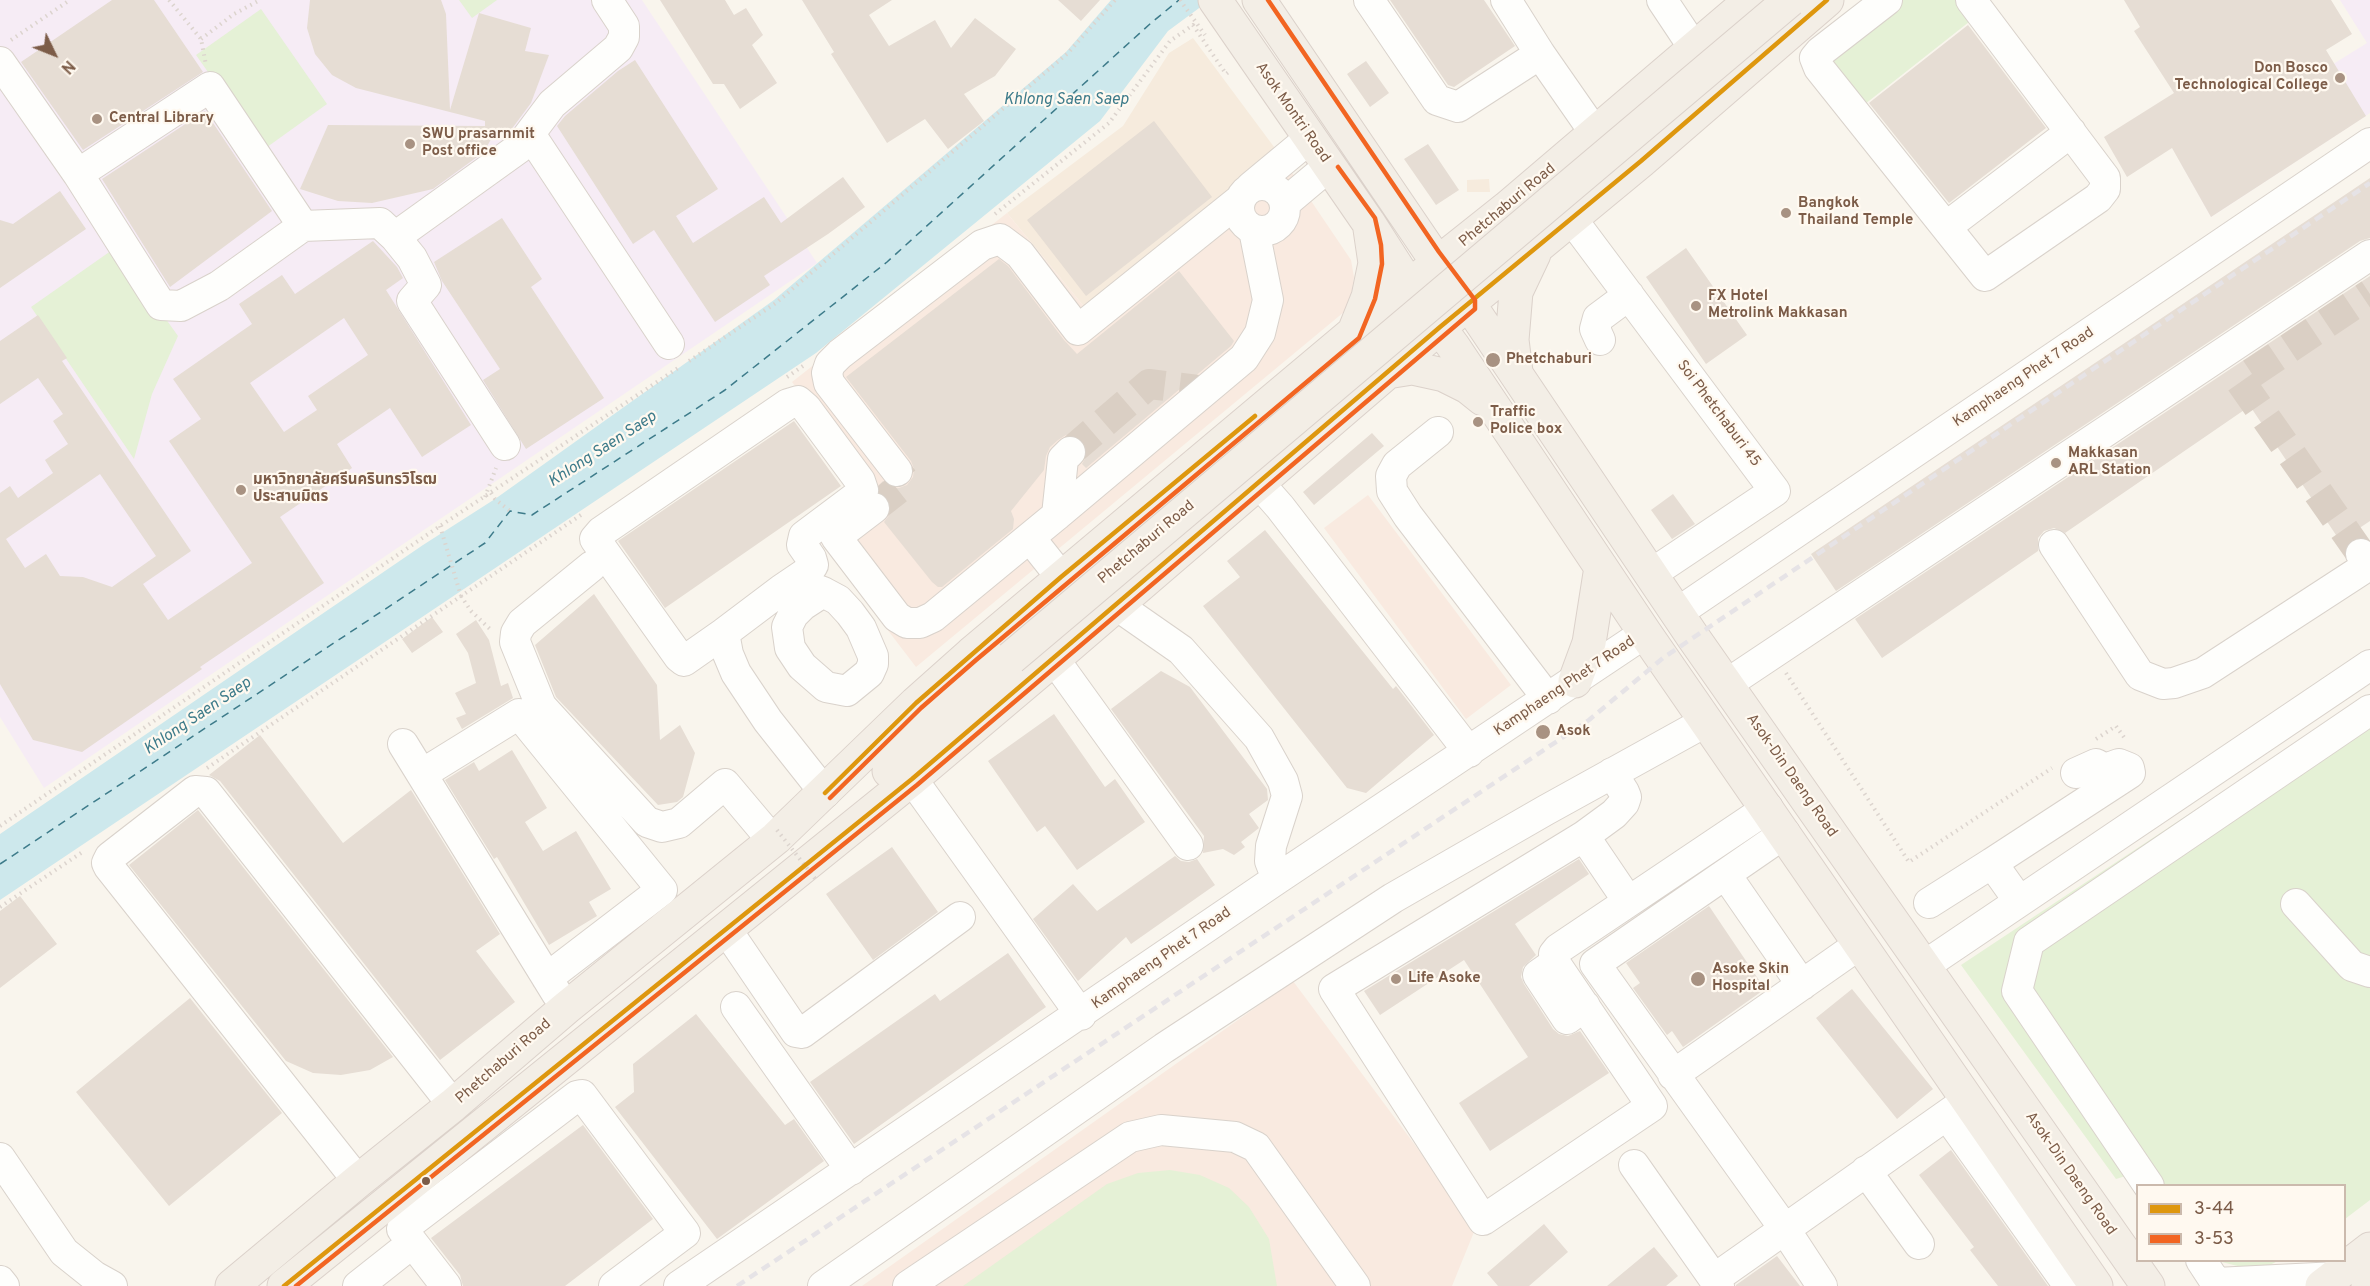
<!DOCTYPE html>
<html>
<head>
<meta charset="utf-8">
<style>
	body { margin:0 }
	#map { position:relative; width:2370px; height:1286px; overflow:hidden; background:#f9f5ed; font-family:Overpass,sans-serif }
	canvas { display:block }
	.legend { position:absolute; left:2136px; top:1184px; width:210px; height:78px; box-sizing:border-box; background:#fff9f0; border:2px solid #cbbaad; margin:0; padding:8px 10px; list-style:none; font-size:18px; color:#7c5c48 }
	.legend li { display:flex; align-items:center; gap:12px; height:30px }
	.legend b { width:30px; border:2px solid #cbbaad }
	.north { position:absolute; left:24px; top:24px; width:60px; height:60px; -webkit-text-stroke:4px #fff9f0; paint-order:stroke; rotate:133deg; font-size:16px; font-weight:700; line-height:24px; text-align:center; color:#7c5c48 }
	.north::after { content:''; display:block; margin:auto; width:21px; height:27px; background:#7c5c48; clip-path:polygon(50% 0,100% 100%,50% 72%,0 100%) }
</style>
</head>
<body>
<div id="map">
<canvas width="2370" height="1286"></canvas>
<ul class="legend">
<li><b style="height:8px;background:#de970e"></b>3-44</li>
<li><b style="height:8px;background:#f26522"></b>3-53</li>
</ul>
<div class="north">N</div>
</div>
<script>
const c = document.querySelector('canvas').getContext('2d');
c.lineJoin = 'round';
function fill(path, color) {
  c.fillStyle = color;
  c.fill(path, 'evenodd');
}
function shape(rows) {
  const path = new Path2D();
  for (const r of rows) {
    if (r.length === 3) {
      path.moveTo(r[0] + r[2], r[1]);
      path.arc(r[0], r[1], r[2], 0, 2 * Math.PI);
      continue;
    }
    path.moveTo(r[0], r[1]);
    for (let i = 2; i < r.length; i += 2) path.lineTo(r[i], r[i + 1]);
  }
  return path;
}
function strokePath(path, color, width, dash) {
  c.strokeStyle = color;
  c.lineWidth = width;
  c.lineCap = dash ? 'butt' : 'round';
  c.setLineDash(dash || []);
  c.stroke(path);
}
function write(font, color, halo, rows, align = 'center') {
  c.font = font + ' Overpass,"Noto Sans Thai",sans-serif';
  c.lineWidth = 4.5;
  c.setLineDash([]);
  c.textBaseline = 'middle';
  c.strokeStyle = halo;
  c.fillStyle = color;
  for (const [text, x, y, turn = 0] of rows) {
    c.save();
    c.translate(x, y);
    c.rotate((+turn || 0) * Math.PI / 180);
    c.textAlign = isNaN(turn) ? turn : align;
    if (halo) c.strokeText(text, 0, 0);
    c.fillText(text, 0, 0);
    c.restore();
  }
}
fill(shape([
	[1193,38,1280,155,1087,310,1007,213,1123,126,1169,53],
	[1489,179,1490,192,1467,192,1467,180]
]), '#f6ebdd');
fill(shape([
	[1280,155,1351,260,1354,277,1351,296,1344,312,916,667,814,534,868,482,792,382,1007,213,1087,310],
	[1368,495,1511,685,1466,719,1324,528],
	[1293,981,1476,1227,1452,1286,862,1286]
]), '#f9eae0');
fill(shape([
	[0,0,642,0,817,263,44,788,0,717],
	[2340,0,2370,0,2370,113,2211,217,2179,160,2367,43]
]), '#f6ecf5');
fill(shape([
	[459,0,497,0,472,18],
	[1903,0,1959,0,1974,18,1860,108,1824,63],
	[261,9,327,104,263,150,196,55],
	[115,248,178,336,152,394,134,459,31,307],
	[2370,694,2370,1200,2345,1219,2344,1186,2158,1185,2148,1169,2116,1179,1961,965],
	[1170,1170,1200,1175,1229,1188,1249,1207,1269,1239,1277,1286,963,1286,1107,1184,1138,1173],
	[2218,1261,2278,1261,2257,1271]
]), '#e5f1d6');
fill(shape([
	[1111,0,1210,0,1168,31,1100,121,816,353,0,900,0,834,423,545,495,499,774,300,1066,52]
]), '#cde8ec');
strokePath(shape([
	[0,864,485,543,510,511,532,515,725,390,887,262,1151,23,1179,0]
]), '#3d7b8a', 1.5, [8, 6]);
fill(shape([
	[112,0,154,0,203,72,83,150,21,62],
	[310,0,441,0,446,14,450,110,479,13,531,28,525,51,549,55,531,103,508,134,496,130,484,152,433,189,372,203,338,201,300,189,328,125,485,126,485,121,356,88,332,75,315,54,307,28],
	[660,0,725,0,734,15,746,8,763,35,752,45,777,83,740,109,724,84,713,84],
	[802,0,892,0,869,15,889,46,935,20,951,48,975,18,1016,49,995,76,964,94,984,121,948,149,925,119,887,143,831,54,834,52],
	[1058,0,1100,0,1081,21],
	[1390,0,1484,0,1515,46,1454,87,1448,85],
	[2124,0,2331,0,2352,34,2326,50,2366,116,2211,217,2172,148,2127,177,2104,137,2174,93,2134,31,2140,27],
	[1968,25,2046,128,1949,203,1869,103],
	[635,60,718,189,676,216,693,243,764,197,781,223,843,177,865,207,828,234,764,276,770,285,715,322,654,230,633,244,557,126,565,116,618,71],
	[1366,61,1389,93,1370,107,1347,74],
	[205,111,272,211,170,287,102,179],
	[1154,121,1212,197,1086,296,1027,220],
	[1428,144,1459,190,1436,205,1404,159],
	[2370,178,2370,238,2360,241,1836,591,1811,554],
	[60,191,86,229,0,288,0,220,13,224],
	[502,218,542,279,531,287,604,398,526,449,483,380,500,369,442,281,434,262],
	[373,241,397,267,403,278,386,290,471,425,422,457,390,408,337,444,352,468,280,517,324,583,200,667,202,669,82,752,33,740,0,684,0,493,10,486,18,498,53,473,45,460,68,444,53,421,63,414,38,378,0,404,0,341,38,315,67,358,62,361,191,551,143,584,168,620,252,563,169,441,201,419,173,379,252,324,239,304,282,275,295,294],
	[344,318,368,355,308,396,317,410,284,432,250,383],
	[100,474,156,556,112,587,83,577,60,576,46,554,25,568,6,539],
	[1686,248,1747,335,1706,364,1646,277],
	[999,259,1008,266,1064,340,1077,354,1179,271,1234,341,1231,346,1086,468,1082,464,1086,457,1087,448,1082,439,1074,435,1066,435,1058,440,1050,447,1046,456,1044,470,1011,511,1014,519,1013,529,942,587,938,587,932,582,884,522,890,514,891,505,887,497,880,492,879,485,883,481,891,487,899,488,907,485,913,477,914,469,911,461,846,377],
	[2370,276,2370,521,2340,541,2250,406,2065,533,2054,528,2044,531,2038,538,2038,551,1882,658,1855,619],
	[794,421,841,486,665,608,618,541],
	[1372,433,1384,446,1314,505,1303,492],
	[1673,494,1695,524,1672,539,1651,510],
	[1265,530,1393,689,1396,686,1434,735,1366,793,1347,788,1203,606,1240,577,1227,561],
	[594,594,657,685,660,740,680,725,695,753,683,797,677,802,658,805,556,697,535,645],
	[432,617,443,632,412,653,402,639],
	[476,620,489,640,501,686,508,683,513,698,462,729,456,718,466,714,455,693,476,683,468,653,456,634],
	[1161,671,1190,687,1267,789,1268,800,1249,814,1259,828,1241,842,1245,847,1234,855,1223,849,1203,853,1204,836,1111,709],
	[1054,714,1105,787,1115,779,1145,822,1077,870,1045,826,1037,832,988,761],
	[260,735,343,843,411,790,500,934,476,951,515,1002,440,1060,220,781,209,775],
	[512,750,547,808,525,822,543,851,576,831,611,889,589,902,597,916,549,945,497,857,494,859,445,780,474,762,479,771],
	[198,810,393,1057,370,1070,341,1075,313,1073,286,1061,129,865],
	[892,847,938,912,873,960,826,894],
	[1175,856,1181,861,1189,862,1197,859,1215,885,1131,944,1126,937,1078,981,1033,919,1073,884,1097,911],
	[1579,859,1589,874,1515,924,1536,955,1523,967,1521,977,1524,984,1553,1029,1559,1034,1568,1036,1580,1031,1609,1073,1490,1151,1459,1103,1528,1057,1464,960,1380,1015,1364,991],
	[20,896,57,944,0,988,0,911],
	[1709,906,1765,989,1683,1047,1672,1031,1667,1035,1633,988,1640,983,1626,963],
	[1008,953,1046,1007,854,1144,810,1082,935,994,940,1001],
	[1852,989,1933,1089,1897,1119,1816,1018],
	[190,998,282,1113,169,1206,76,1092],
	[696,1014,785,1125,794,1119,824,1161,717,1239,615,1107,634,1092,633,1064],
	[583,1125,653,1219,565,1286,463,1286,460,1275,431,1238],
	[1951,1150,2048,1286,1998,1286,1970,1250,1974,1247,1919,1175],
	[1544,1224,1568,1252,1529,1286,1498,1286,1487,1273],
	[1654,1247,1678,1276,1666,1286,1607,1286],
	[1777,1256,1800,1286,1736,1286,1736,1285]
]), '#e6ddd4');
strokePath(shape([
	[1070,452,1149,384,1198,390],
	[874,508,906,483,897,471],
	[2361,554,2240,381,2370,294]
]), '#dacfc4', 30, [30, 15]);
const minor = shape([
	[1369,0,1437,100,1458,107,1540,54],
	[1506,0,1540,54,1595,133],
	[1662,0,1694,48],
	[1887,0,1820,52,1815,58,1819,68,1985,276,2098,198,2105,189,2105,178,1971,0],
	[0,62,78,174,210,87,303,226,380,223,395,237,412,258,426,285,412,301,505,445],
	[530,134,669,344],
	[78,174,161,305,181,306,219,286,303,226],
	[1262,208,23],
	[1251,187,1310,138],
	[1285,203,1329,166],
	[1571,218,1775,491,1651,574],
	[1946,227,2071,132],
	[395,237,519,148,552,104,618,48,624,37,624,26,607,0],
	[1600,340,1595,329,1598,318,1629,295],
	[1438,432,1397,465,1391,476,1392,491,1408,516,1548,699],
	[897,471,829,383,827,373,830,364,840,354,982,245,1000,239,1020,254,1078,330,1241,199],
	[1258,482,1280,507,1469,752],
	[874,508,836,537,897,617,907,623,920,623,933,617,1057,515,1244,358,1260,333,1268,300,1254,230],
	[1057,515,1063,459,1070,452],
	[1030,538,1061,577],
	[2054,545,2140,675,2163,684,2174,683,2203,673,2369,565,2361,554],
	[592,566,522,623,516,633,515,642,541,706,647,822,662,827,679,823,725,784,773,841],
	[823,592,803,605,793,615,787,627,790,648,802,666,826,687,847,691,869,673,873,664,873,656,861,628,850,613,838,600,823,592,807,586,781,590,724,633,728,654,736,673,768,721,825,793],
	[1115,604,1181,650,1259,738,1283,781,1287,796,1271,846,1270,861,1277,879],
	[1677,613,2370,143],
	[724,633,684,661,679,657,595,539,601,532,788,404,798,401,806,408,860,481,863,490,856,497,804,536,802,545,811,558,813,565,809,571,781,590],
	[1054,659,1188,845],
	[1727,684,2370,255],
	[403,744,557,994],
	[1612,773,1624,792,1626,797,1624,803,1614,814,1584,836,1628,901],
	[422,774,519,714,662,890,547,978],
	[912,779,1081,1015],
	[1785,833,1595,964,1784,1228,1822,1286],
	[1584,836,1334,989,1483,1220,1652,1106,1555,963,1554,954,1558,949,1768,808],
	[1992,863,2130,773,2129,768,2119,764,2105,769,2096,764,2076,773],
	[1726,875,1802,985],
	[1929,903,1992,863,2019,901],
	[2296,904,2352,966,2370,972],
	[726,929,796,1032,802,1033,960,917],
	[1555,963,1538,975,1567,1019,1585,1006],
	[1924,966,2370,665],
	[736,1007,851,1170],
	[1673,1075,1860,944],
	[1947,1115,2069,1286],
	[0,1158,64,1252,94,1276,112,1286],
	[1634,1165,1719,1286],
	[1866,1171,1919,1244],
	[358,1181,109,867,107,863,110,857,195,791,206,792,453,1105],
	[2149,1186,2017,991,2029,942,2370,710],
	[2201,1260,2216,1283,2337,1277],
	[1714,1279,1968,1100],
	[0,1281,4,1286],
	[358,1286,401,1252],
	[446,1286,402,1229,577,1096,582,1095,685,1233,614,1286],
	[679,1286,1277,879,1645,633],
	[823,1286,1164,1048,1393,898,1546,810,1707,721],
	[908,1286,1130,1137,1161,1130,1235,1137,1256,1147,1355,1286]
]);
const major = shape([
	[1215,0,1368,222,1409,286,1453,346,1645,633,2096,1286],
	[1259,0,1433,256,1469,304,1693,637,2148,1286],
	[1354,332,1368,297,1375,263,1370,229],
	[1387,372,1412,368,1444,375,1468,387,1483,399],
	[1516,372,1512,340,1516,292,1534,254],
	[1575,681,1589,643,1601,567],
	[889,771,1011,658],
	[232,1286,358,1181,453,1105,566,1008,776,838,916,703,971,654,1409,286,1507,208,1751,0],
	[284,1286,912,779,1054,659,1440,327,1641,161,1827,0],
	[2322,1286,2370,1249],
	[2368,1286,2370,1285]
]);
strokePath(minor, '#d9d2cb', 32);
strokePath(major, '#dbd1ca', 35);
strokePath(shape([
	[169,0,201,39,206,65],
	[201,39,234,14,260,0],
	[11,40,70,0],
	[995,214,1109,123,1170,41,1193,25,1226,74,1230,71],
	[689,361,776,303,1068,53,1115,0],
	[787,377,803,366],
	[491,493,495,499,510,511],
	[485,497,496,468],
	[461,596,471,611,492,631],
	[1786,673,1909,862,2052,768],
	[2096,739,2116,726,2126,740],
	[207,768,581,515],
	[0,826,440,526,678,368],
	[0,907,84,851]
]), '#dcd4ce', 4, [1.5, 4.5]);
strokePath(minor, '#fefefc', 30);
strokePath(major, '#f3eee6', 33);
strokePath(shape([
	[737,1286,1589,720,1663,658,2370,183]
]), '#e6e3e6', 4.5, [9, 6]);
const majorBridge = shape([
	[1011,658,1790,0]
]);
strokePath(majorBridge, '#dbd1ca', 35, []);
strokePath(shape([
	[1180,0,1205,35],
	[440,526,461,596],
	[777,830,817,881]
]), '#dcd4ce', 4, [1.5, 4.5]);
strokePath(majorBridge, '#f3eee6', 33);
strokePath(shape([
	[825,793,916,703,1061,577,1255,416],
	[284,1286,912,779,1440,327,1641,161,1827,0]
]), '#de970e', 4.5);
strokePath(shape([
	[830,798,921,708,976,660,1359,338,1375,299,1382,264,1381,245,1375,218,1338,167],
	[296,1286,917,785,1475,309,1475,300,1439,252,1268,0]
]), '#f26522', 4.5);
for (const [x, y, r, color] of [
	[2340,78,6,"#a89282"],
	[97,119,6,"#a89282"],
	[410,144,6,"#a89282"],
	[1786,213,6,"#a89282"],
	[1696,306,6,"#a89282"],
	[1493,360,8,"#a89282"],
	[1478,422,6,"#a89282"],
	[2056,463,6,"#a89282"],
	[241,490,6,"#a89282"],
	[1543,732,8,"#a89282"],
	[1396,979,6,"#a89282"],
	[1698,979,8,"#a89282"],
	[426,1181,5,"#7c5c48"]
]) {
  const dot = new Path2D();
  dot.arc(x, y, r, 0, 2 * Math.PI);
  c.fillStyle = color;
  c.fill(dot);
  strokePath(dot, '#fff9f0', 2);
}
write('bold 15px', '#7c5c48', '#fff9f0', [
	["Don Bosco",2328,69,"right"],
	["Technological College",2328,86,"right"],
	["Central Library",109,119],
	["SWU prasarnmit",422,135],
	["Post office",422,152],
	["Bangkok",1798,204],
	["Thailand Temple",1798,221],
	["FX Hotel",1708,297],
	["Metrolink Makkasan",1708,314],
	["Phetchaburi",1506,360],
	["Traffic",1490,413],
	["Police box",1490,430],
	["Makkasan",2068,454],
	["ARL Station",2068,471],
	["มหาวิทยาลัยศรีนครินทรวิโรฒ",253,481],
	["ประสานมิตร",253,498],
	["Asok",1556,732],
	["Asoke Skin",1712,970],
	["Hospital",1712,987],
	["Life Asoke",1408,979]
], 'left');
write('15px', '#7c5c48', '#fff9f0', [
	["Asok Montri Road",1292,113,55],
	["Phetchaburi Road",1508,206,-40],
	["Kamphaeng Phet 7 Road",2024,378,-34],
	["Soi Phetchaburi 45",1718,414,53],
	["Phetchaburi Road",1147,543,-40],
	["Kamphaeng Phet 7 Road",1565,687,-34],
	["Asok-Din Daeng Road",1791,776,55],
	["Kamphaeng Phet 7 Road",1162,959,-35],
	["Phetchaburi Road",504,1062,-41],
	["Asok-Din Daeng Road",2070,1174,55]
]);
write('italic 16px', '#3d7b8a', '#fff9f0', [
	["Khlong Saen Saep",1066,101],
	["Khlong Saen Saep",603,450,-33],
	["Khlong Saen Saep",198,717,-34]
]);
</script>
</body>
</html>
